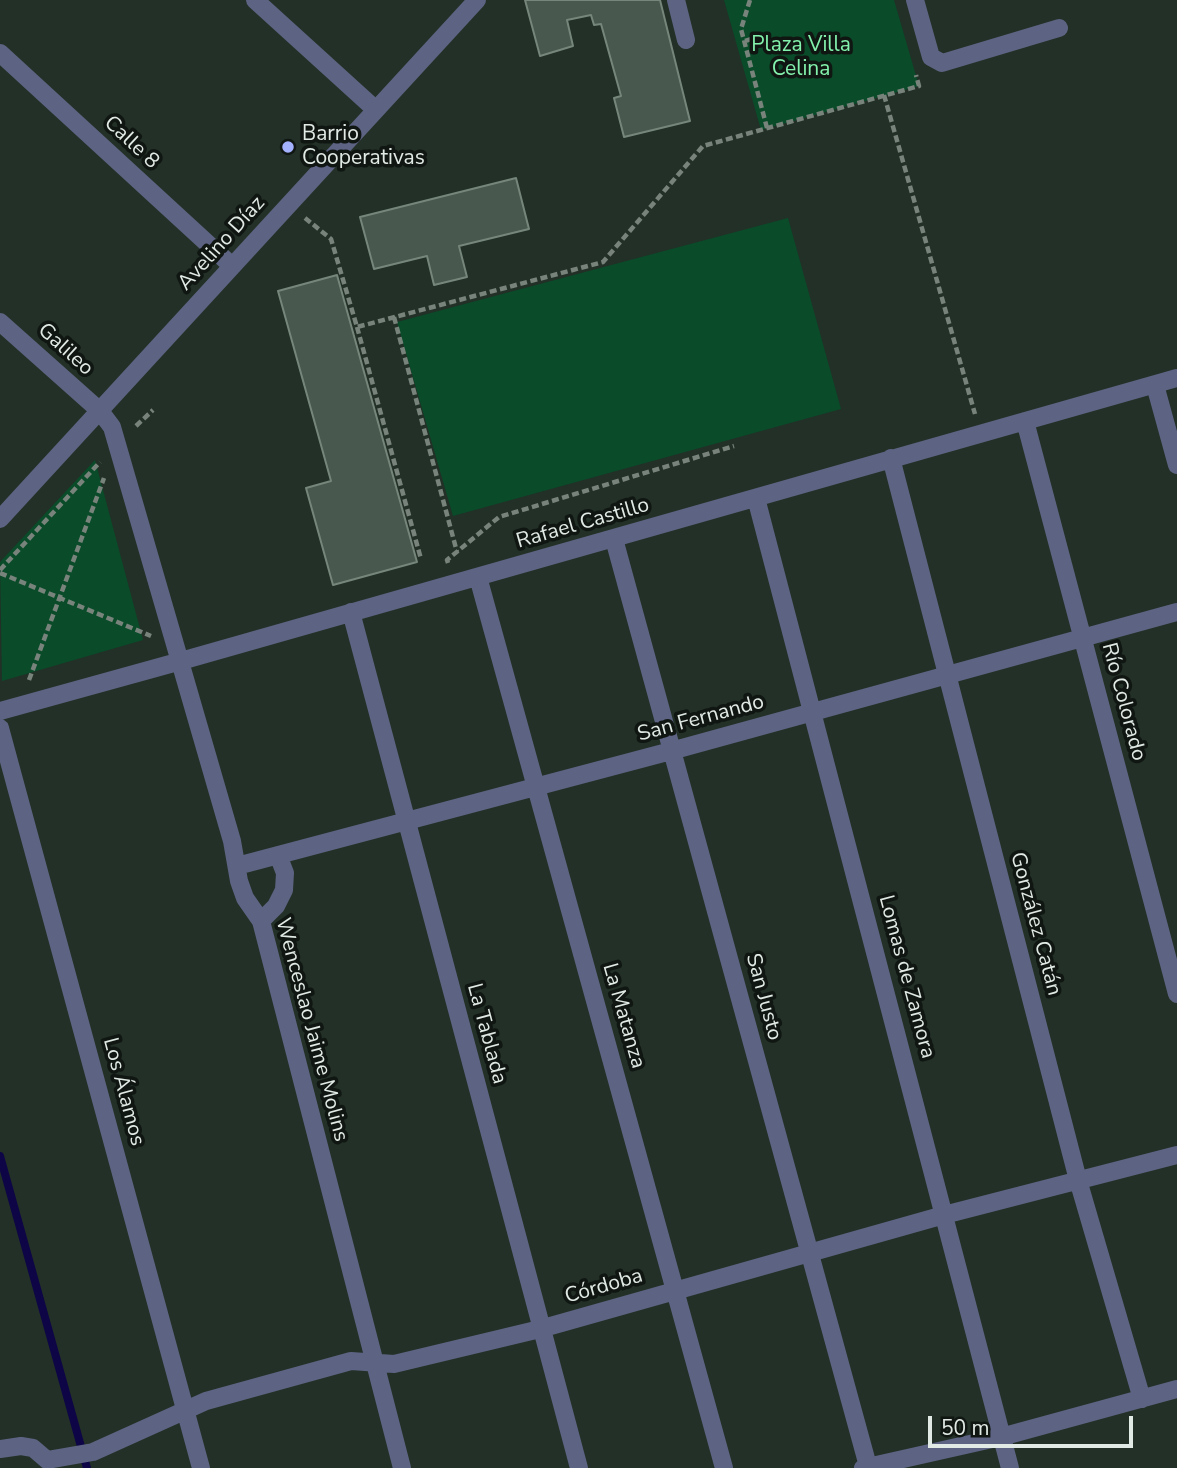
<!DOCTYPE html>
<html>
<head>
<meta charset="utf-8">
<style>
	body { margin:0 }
	#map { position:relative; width:1177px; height:1468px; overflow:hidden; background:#223027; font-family:"Nunito Sans",sans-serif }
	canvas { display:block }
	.scale { position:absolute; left:928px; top:1416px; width:205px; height:32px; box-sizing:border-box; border:4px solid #e1eae4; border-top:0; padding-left:9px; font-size:21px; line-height:24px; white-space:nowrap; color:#e1eae4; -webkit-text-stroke:5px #101612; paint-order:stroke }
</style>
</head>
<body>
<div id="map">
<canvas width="1177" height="1468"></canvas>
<div class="scale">50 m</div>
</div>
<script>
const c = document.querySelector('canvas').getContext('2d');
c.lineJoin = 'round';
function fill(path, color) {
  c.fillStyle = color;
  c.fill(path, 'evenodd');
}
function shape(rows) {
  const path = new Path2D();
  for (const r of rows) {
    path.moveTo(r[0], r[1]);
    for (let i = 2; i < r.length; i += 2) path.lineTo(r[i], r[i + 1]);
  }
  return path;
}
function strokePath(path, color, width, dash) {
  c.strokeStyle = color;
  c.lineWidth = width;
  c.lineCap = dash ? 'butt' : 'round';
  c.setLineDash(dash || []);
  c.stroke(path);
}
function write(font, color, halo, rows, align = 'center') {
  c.font = font + ' "Nunito Sans",sans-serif';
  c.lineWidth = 7;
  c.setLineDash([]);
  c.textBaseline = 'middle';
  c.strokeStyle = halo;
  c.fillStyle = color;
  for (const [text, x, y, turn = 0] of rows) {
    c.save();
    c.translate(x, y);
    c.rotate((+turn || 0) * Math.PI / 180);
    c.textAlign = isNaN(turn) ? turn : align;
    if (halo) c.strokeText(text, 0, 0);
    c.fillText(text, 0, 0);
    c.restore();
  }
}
fill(shape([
	[724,0,894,0,919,86,761,130],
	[788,218,841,409,453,516,397,322],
	[95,460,143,640,2,681,0,562]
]), '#0a4b29');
strokePath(shape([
	[0,1156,87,1468]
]), '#0e0546', 8);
const building = shape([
	[525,0,660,0,690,121,624,137,614,98,621,96,601,24,594,25,591,15,567,20,573,46,540,56,525,0],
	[516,178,529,229,459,246,467,277,434,285,427,256,374,269,360,217,516,178],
	[337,275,417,562,333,585,306,488,331,481,278,291,337,275]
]);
fill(building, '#49584e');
strokePath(building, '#76867b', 2);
strokePath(shape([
	[750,0,741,29,767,128],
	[745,41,764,35],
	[884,95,975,414],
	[305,218,331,239,357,327,603,262,703,146,919,86,916,75],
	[394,317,457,552],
	[357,327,421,559],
	[136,426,153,410],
	[448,563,447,560,499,517,734,446],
	[0,570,100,462],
	[0,573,151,636],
	[29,680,104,478]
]), '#77837b', 4.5, [7, 3.5]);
strokePath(shape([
	[255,0,376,110],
	[676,0,686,40],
	[915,0,931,57,942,63,1059,28],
	[0,53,232,266],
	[0,322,100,411,112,427,232,841,239,881,245,898,261,921,402,1468],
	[1155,385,1177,465],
	[1025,421,1177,994],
	[891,458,1078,1180,1142,1399],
	[756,498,1010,1468],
	[0,519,477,0],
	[614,539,868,1466],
	[478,577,724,1468],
	[351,612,579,1468],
	[0,711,181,661,1177,378],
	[0,728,201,1468],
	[237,866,671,751,1177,612],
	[261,921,276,906,284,890,285,873,278,855],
	[0,1449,21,1446,33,1448,47,1460],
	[47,1460,93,1452,206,1401,351,1361,394,1364,540,1329,944,1215,1177,1155],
	[863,1468,1001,1437,1177,1389]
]), '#5d6382', 18);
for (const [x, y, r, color] of [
	[288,147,7,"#a4b1fc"]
]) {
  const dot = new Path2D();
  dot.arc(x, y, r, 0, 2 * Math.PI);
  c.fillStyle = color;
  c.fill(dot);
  strokePath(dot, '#101612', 2.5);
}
write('21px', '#83f2ac', '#101612', [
	["Plaza Villa",801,46],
	["Celina",801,70]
]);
write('21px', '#e1eae4', '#101612', [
	["Barrio",302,135],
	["Cooperativas",302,159]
], 'left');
write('21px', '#e1eae4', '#101612', [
	["Calle 8",131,143,43],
	["Avelino Díaz",222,244,-48],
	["Galileo",65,350,42],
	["Rafael Castillo",583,524,-16],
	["Río Colorado",1123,702,75],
	["San Fernando",701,719,-15],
	["González Catán",1035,924,75],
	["Lomas de Zamora",906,977,75],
	["San Justo",763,997,75],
	["La Matanza",623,1016,74],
	["Wenceslao Jaime Molins",311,1030,75],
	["La Tablada",486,1034,75],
	["Los Álamos",123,1092,75],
	["Córdoba",604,1287,-16]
]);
</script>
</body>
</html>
